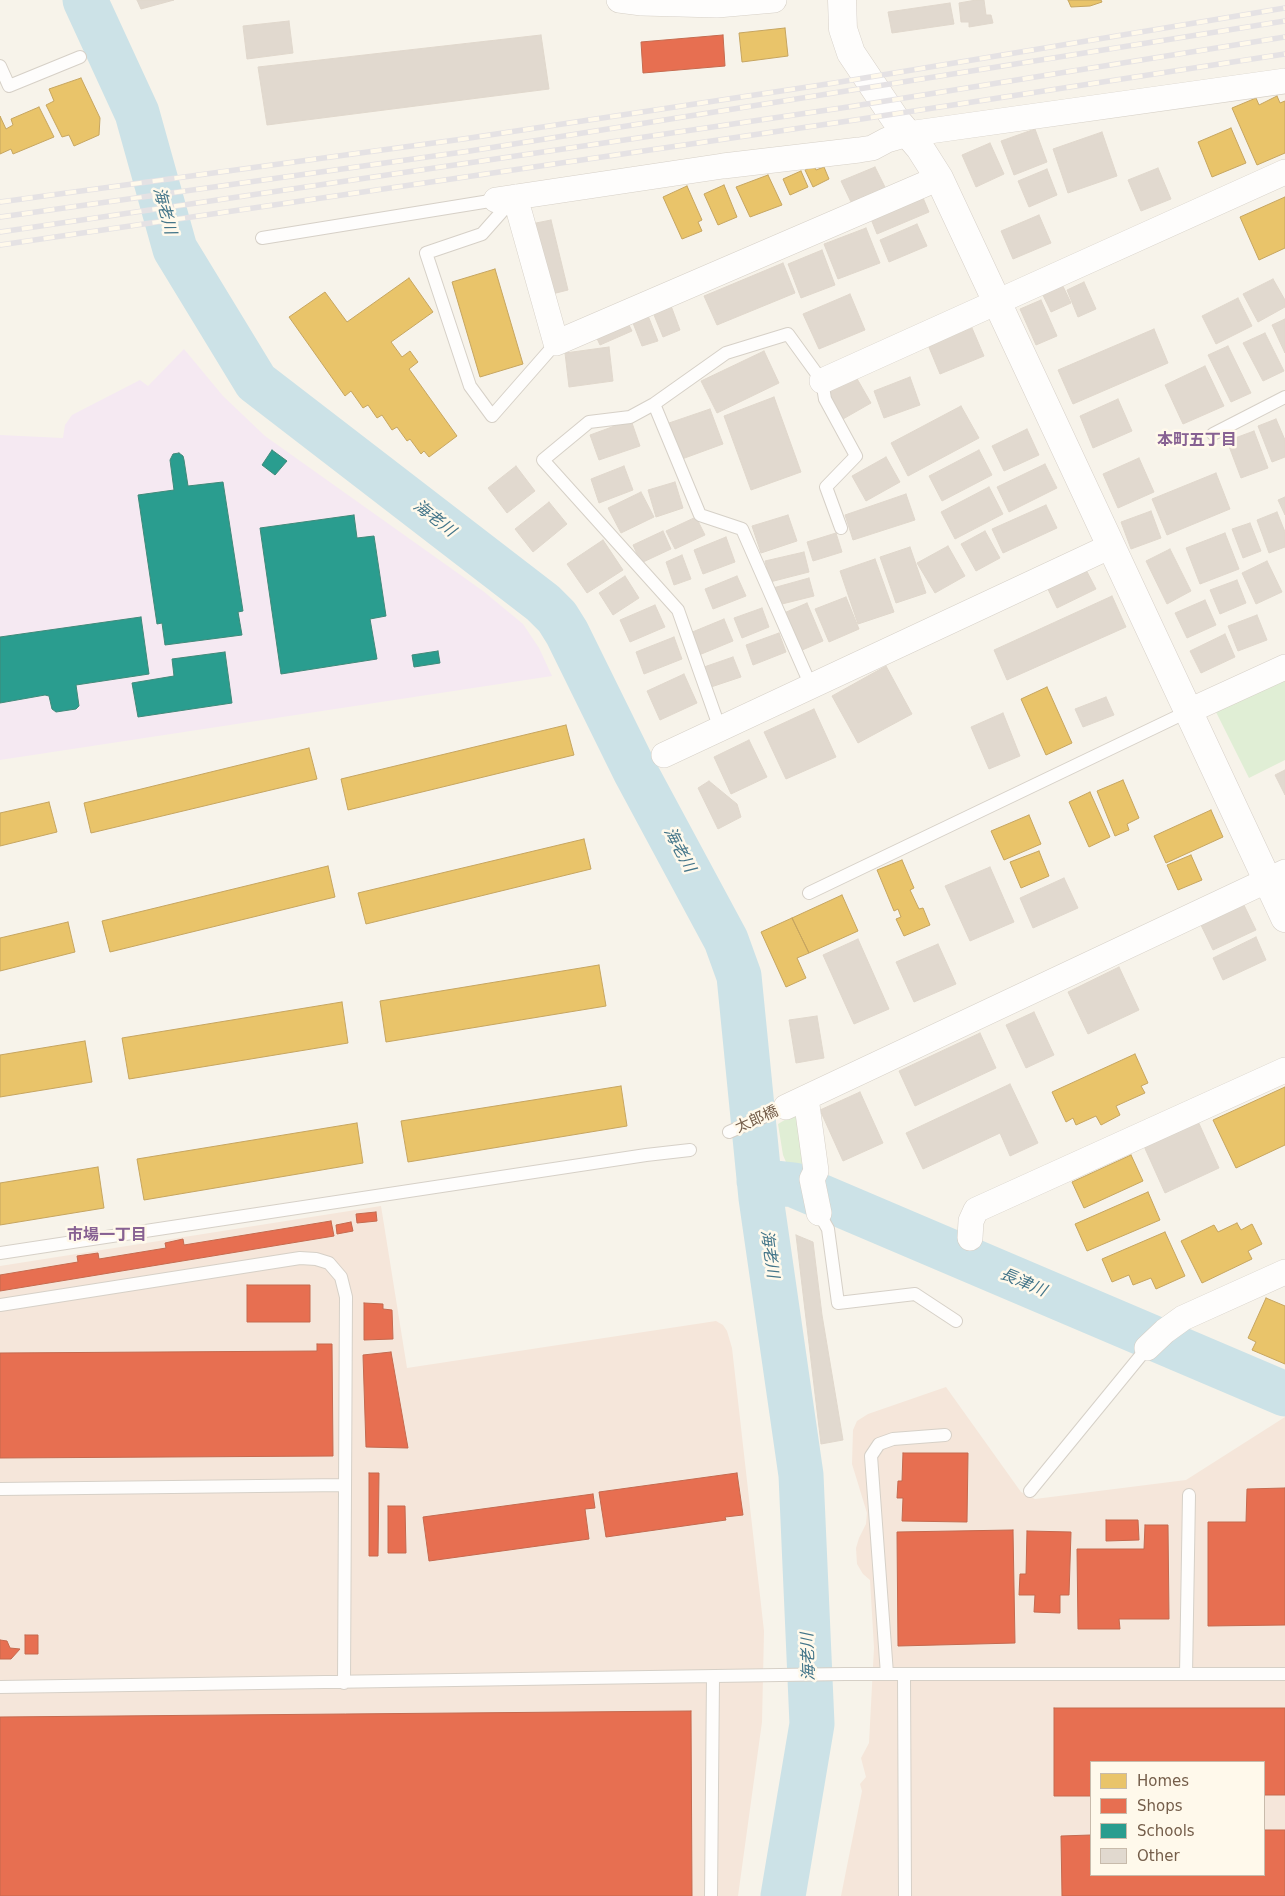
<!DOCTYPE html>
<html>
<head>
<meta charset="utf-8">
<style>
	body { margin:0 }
	#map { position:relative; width:1285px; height:1896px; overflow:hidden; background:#f7f3ea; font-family:"DejaVu Sans",sans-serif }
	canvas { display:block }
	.legend { position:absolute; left:1090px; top:1761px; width:175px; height:115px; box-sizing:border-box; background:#fff9eb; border:1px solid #c8bbab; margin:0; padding:6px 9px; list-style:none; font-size:15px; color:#755e4a }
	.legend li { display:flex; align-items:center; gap:10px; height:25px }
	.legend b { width:25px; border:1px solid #c8bbab }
</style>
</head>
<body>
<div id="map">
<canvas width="1285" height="1896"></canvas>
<ul class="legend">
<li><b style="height:14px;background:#e9c46a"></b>Homes</li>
<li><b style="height:14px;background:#e76f51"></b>Shops</li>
<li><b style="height:14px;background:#2a9d8f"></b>Schools</li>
<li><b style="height:14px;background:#e1d9cf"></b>Other</li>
</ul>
</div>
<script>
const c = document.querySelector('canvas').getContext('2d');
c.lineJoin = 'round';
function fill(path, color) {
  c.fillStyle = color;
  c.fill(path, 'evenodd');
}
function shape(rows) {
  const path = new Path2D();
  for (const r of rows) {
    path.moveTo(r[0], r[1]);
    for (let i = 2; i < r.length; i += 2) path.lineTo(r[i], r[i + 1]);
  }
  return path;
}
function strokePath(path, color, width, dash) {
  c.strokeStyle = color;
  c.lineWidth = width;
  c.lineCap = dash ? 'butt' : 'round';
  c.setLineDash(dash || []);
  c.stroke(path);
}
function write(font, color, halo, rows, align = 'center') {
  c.font = font + ' "DejaVu Sans","Noto Sans JP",sans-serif';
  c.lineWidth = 5;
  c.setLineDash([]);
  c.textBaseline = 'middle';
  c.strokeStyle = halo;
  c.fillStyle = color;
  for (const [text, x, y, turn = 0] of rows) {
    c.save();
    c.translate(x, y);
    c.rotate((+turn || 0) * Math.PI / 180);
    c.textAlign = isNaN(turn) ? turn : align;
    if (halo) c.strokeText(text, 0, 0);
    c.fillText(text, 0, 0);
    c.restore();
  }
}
fill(shape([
	[381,1206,407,1368,716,1321,723,1325,727,1331,732,1348,764,1631,762,1722,738,1896,0,1896,0,1266],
	[946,1387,1021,1492,1035,1499,1186,1480,1285,1417,1285,1896,841,1896,862,1791,860,1784,866,1777,861,1758,869,1743,874,1648,870,1580,863,1574,857,1564,856,1548,859,1538,866,1524,867,1513,852,1464,853,1430,857,1421,868,1414],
	[1091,1762,1264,1762,1264,1875,1091,1875]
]), '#f5e6da');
fill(shape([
	[184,349,223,396,265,436,483,591,523,624,539,648,552,676,0,760,0,435,63,438,65,425,72,415,140,380,148,386]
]), '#f5e9f2');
fill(shape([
	[1285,675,1285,760,1249,778,1215,710],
	[801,1116,808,1159,800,1173,789,1169,783,1155,778,1124,788,1118]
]), '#e0eed5');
const homes = shape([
	[1068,0,1101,0,1102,2,1090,6,1071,7,1068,0],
	[785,28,788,56,742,62,739,33,785,28],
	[81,78,100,118,99,135,74,146,69,135,62,137,46,105,54,101,49,89,81,78],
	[1277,96,1280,103,1285,101,1285,153,1257,165,1232,108,1256,98,1259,105,1277,96],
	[39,107,54,137,13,154,11,149,0,154,0,116,6,129,13,125,11,119,39,107],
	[1231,128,1246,163,1212,177,1198,142,1231,128],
	[814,166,816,170,824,167,829,179,813,187,805,170,814,166],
	[801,171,808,187,790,195,783,179,801,171],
	[768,175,782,205,750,217,736,187,768,175],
	[724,185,737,217,718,225,704,194,724,185],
	[687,186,702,220,698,222,702,231,682,239,663,197,687,186],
	[1285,197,1285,248,1259,260,1240,217,1285,197],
	[495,269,523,364,480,377,452,282,495,269],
	[409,278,433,312,391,342,402,357,410,351,418,362,409,369,457,436,429,457,424,451,421,454,410,439,407,441,397,427,392,430,382,415,377,418,368,405,363,408,351,391,345,396,289,317,325,292,347,322,409,278],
	[1047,687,1072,743,1046,755,1021,699,1047,687],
	[566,725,574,755,348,810,341,779,566,725],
	[309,748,317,779,91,833,84,803,309,748],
	[1123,780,1139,818,1127,824,1129,830,1115,836,1097,791,1123,780],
	[1090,792,1110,837,1089,847,1069,802,1090,792],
	[49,802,57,832,0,846,0,813,49,802],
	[1211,810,1223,837,1166,863,1154,836,1211,810],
	[1029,815,1041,844,1004,860,991,831,1029,815],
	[584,839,591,869,366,924,358,893,584,839],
	[1039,851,1049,876,1021,888,1010,862,1039,851],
	[1191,855,1202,880,1178,890,1167,865,1191,855],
	[902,860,914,888,910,890,919,909,923,908,930,925,904,936,896,919,901,917,898,909,894,911,877,870,902,860],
	[328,866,335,897,110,952,102,921,328,866],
	[842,895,858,931,809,953,792,918,842,895],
	[792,918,809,953,797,958,806,978,786,987,761,932,792,918],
	[68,922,75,952,0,971,0,938,68,922],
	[599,965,606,1006,386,1042,380,1001,599,965],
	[342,1002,348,1043,129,1079,122,1038,342,1002],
	[85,1041,92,1082,0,1097,0,1055,85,1041],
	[1135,1054,1148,1083,1141,1086,1145,1093,1116,1106,1120,1115,1101,1125,1096,1116,1076,1125,1073,1118,1066,1122,1052,1092,1135,1054],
	[621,1086,627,1126,408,1162,401,1121,621,1086],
	[1285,1087,1285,1145,1236,1168,1213,1120,1285,1087],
	[357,1123,363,1163,144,1200,137,1159,357,1123],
	[1131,1155,1143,1181,1084,1208,1072,1182,1131,1155],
	[98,1167,104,1208,0,1225,0,1183,98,1167],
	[1148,1192,1160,1220,1087,1251,1075,1224,1148,1192],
	[1237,1223,1241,1230,1252,1224,1262,1244,1248,1251,1252,1259,1202,1283,1181,1241,1214,1225,1218,1232,1237,1223],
	[1165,1232,1185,1276,1156,1289,1151,1278,1133,1285,1129,1275,1112,1282,1102,1259,1165,1232],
	[1266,1298,1285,1306,1285,1364,1252,1350,1256,1342,1248,1338,1266,1298]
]);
fill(homes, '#e9c46a');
strokePath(homes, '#c6a560', 1);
const shops = shape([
	[723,35,725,66,643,73,641,42,723,35],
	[376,1212,377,1221,357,1223,356,1214,376,1212],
	[331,1221,334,1236,0,1291,0,1275,78,1262,77,1256,98,1253,99,1259,166,1248,165,1243,183,1239,184,1245,331,1221],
	[351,1222,353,1231,337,1234,336,1225,351,1222],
	[247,1285,310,1285,310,1322,247,1322,247,1285],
	[364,1303,383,1304,383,1309,392,1310,393,1339,364,1340,364,1303],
	[317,1344,332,1344,333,1456,0,1458,0,1353,317,1351,317,1344],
	[391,1352,408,1448,366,1447,363,1355,391,1352],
	[903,1453,968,1453,967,1522,902,1521,903,1498,897,1498,898,1481,902,1481,903,1453],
	[369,1473,379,1473,378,1556,369,1556,369,1473],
	[737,1473,743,1515,725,1517,726,1520,606,1537,599,1492,737,1473],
	[1285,1488,1285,1625,1208,1626,1208,1522,1246,1522,1247,1489,1285,1488],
	[593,1494,595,1508,585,1509,589,1539,429,1561,423,1517,593,1494],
	[388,1506,405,1506,406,1553,388,1553,388,1506],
	[1106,1520,1138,1520,1139,1540,1106,1541,1106,1520],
	[1145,1525,1168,1525,1169,1619,1119,1619,1120,1629,1078,1629,1077,1549,1144,1549,1145,1525],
	[1013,1530,1015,1643,898,1646,897,1532,1013,1530],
	[1027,1531,1071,1532,1069,1595,1060,1595,1060,1613,1034,1612,1035,1595,1019,1595,1020,1574,1026,1574,1027,1531],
	[25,1635,38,1635,38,1654,25,1654,25,1635],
	[0,1640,7,1641,10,1648,20,1649,11,1659,0,1659,0,1640],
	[1054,1708,1285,1708,1285,1795,1264,1795,1264,1762,1091,1762,1091,1796,1054,1796,1054,1708],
	[691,1711,692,1896,0,1896,0,1717,691,1711],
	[1264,1830,1285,1830,1285,1896,1062,1896,1061,1836,1091,1835,1091,1875,1264,1875,1264,1830]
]);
fill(shops, '#e76f51');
strokePath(shops, '#c56a4f', 1);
const schools = shape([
	[272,450,287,461,275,475,262,465,272,450],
	[179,453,183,456,184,460,188,486,223,482,243,611,238,612,242,635,165,645,162,623,157,624,138,495,174,490,170,460,173,454,179,453],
	[354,515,357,538,374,536,386,616,370,619,377,659,281,674,260,528,354,515],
	[141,617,149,674,76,685,79,706,76,709,56,712,52,709,49,696,45,695,0,703,0,637,141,617],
	[438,651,440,663,414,667,412,655,438,651],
	[225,652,232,703,138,717,132,683,174,676,172,659,225,652]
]);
fill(schools, '#2a9d8f');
strokePath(schools, '#408a7a', 1);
strokePath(shape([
	[85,0,137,113,175,249,256,382,543,603,557,617,567,633,635,771,726,940,739,976,761,1198,801,1475,812,1724,783,1896],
	[759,1181,794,1185,1285,1394]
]), '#cce2e7', 45);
const building = shape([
	[137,0,174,0,141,9,137,0],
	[976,0,984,0,986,15,991,15,993,23,969,27,969,22,961,22,959,3,976,0],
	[950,3,954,24,892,33,888,12,950,3],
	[289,21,293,53,247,59,243,26,289,21],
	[541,35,549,89,267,125,258,67,541,35],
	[1035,129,1047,162,1014,175,1001,141,1035,129],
	[1102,132,1117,176,1068,193,1053,149,1102,132],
	[990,143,1004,174,976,187,962,155,990,143],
	[875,167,885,187,851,202,841,181,875,167],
	[1158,168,1171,199,1141,211,1128,180,1158,168],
	[1047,169,1057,195,1029,207,1018,181,1047,169],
	[921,193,929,212,877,234,869,214,921,193],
	[1039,215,1051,243,1013,259,1001,231,1039,215],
	[551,220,568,290,552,294,531,224,551,220],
	[917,224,927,246,889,262,880,240,917,224],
	[866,228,880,263,838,279,824,244,866,228],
	[822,250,835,285,801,298,788,264,822,250],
	[783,263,795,293,717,325,704,296,783,263],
	[1273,279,1285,300,1285,307,1258,322,1243,294,1273,279],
	[1060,280,1071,303,1051,312,1040,289,1060,280],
	[1084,282,1096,309,1078,317,1067,290,1084,282],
	[850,294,865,330,819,349,803,314,850,294],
	[1238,298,1252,326,1216,344,1202,316,1238,298],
	[1041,300,1057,336,1036,345,1020,309,1041,300],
	[670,303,680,330,663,337,652,310,670,303],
	[647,313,658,341,642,346,631,318,647,313],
	[625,317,632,331,600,345,594,332,625,317],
	[1285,319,1285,353,1272,325,1285,319],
	[972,328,984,356,940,374,928,345,972,328],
	[1154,329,1168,363,1073,404,1058,370,1154,329],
	[1265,333,1284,371,1263,381,1243,343,1265,333],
	[1228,346,1251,393,1231,402,1208,355,1228,346],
	[609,347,613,381,569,387,565,353,609,347],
	[764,351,779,383,717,413,701,381,764,351],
	[1205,366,1224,406,1183,424,1165,385,1205,366],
	[852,370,871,403,843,419,824,387,852,370],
	[910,377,920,405,884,418,874,391,910,377],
	[774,397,801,472,751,490,724,416,774,397],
	[1118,399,1132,431,1093,448,1080,416,1118,399],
	[961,406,979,438,908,476,891,443,961,406],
	[710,409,723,444,682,459,669,423,710,409],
	[1276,419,1285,440,1285,457,1272,462,1258,426,1276,419],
	[631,420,640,446,599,460,590,435,631,420],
	[1027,429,1039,455,1004,471,992,446,1027,429],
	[1254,431,1268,468,1241,478,1227,441,1254,431],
	[979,450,992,475,942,501,929,476,979,450],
	[886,457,900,482,866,501,852,476,886,457],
	[1139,458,1154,492,1118,508,1103,474,1139,458],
	[1045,464,1057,488,1009,512,997,487,1045,464],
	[516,466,535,491,507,513,488,488,516,466],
	[624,466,633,490,599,503,591,479,624,466],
	[1216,473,1230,509,1167,535,1152,499,1216,473],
	[675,482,683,508,656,517,648,490,675,482],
	[989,487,1003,514,955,539,941,512,989,487],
	[641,492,654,517,621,533,608,508,641,492],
	[906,494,915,520,853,540,845,515,906,494],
	[1285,497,1285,515,1278,500,1285,497],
	[549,502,567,524,533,552,515,529,549,502],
	[1046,505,1057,528,1003,553,992,529,1046,505],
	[1151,511,1161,538,1131,549,1121,522,1151,511],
	[1277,512,1285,532,1285,547,1269,553,1257,520,1277,512],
	[788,515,797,541,761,553,752,526,788,515],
	[696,517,705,535,675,549,666,531,696,517],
	[1250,523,1261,551,1243,558,1232,529,1250,523],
	[663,531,671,549,641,563,633,545,663,531],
	[985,531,1000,558,976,571,961,544,985,531],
	[836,533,842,552,813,561,807,542,836,533],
	[1225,533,1239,569,1200,584,1186,548,1225,533],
	[726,537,735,562,703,574,694,550,726,537],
	[603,540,623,570,587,593,567,564,603,540],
	[948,546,965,576,935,593,917,563,948,546],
	[910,547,926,593,896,603,880,557,910,547],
	[1170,549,1191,591,1167,604,1146,561,1170,549],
	[804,552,809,572,770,582,765,561,804,552],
	[682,555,691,579,674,585,666,562,682,555],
	[875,559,894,612,858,624,840,571,875,559],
	[1267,561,1282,592,1256,604,1242,573,1267,561],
	[1083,564,1096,589,1057,608,1045,583,1083,564],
	[625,576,639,598,613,615,599,593,625,576],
	[737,576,746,596,713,609,705,589,737,576],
	[809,578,814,596,778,605,773,588,809,578],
	[1237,580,1246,603,1220,614,1210,590,1237,580],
	[1112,596,1126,627,1007,680,994,650,1112,596],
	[846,597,859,629,829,642,815,609,846,597],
	[1205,600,1216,625,1187,638,1175,613,1205,600],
	[807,603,823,641,800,651,784,613,807,603],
	[655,605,665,627,630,642,620,620,655,605],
	[762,608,769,627,742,638,734,618,762,608],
	[1257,615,1267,640,1238,651,1228,626,1257,615],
	[724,619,733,641,699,655,690,633,724,619],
	[779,633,786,652,753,665,746,645,779,633],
	[1225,634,1235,657,1201,673,1190,651,1225,634],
	[674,637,682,659,644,674,636,652,674,637],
	[733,657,741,677,711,687,704,667,733,657],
	[886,666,912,714,858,743,832,696,886,666],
	[684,674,697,703,660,720,647,691,684,674],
	[1106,697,1114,715,1083,727,1075,709,1106,697],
	[814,709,836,757,786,779,764,732,814,709],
	[1003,713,1020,756,989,769,971,727,1003,713],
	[749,740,767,777,731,794,714,757,749,740],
	[1285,770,1285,795,1275,775,1285,770],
	[709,781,737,804,741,817,718,829,698,788,709,781],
	[990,867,1014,922,970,941,945,886,990,867],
	[1064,878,1078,908,1033,928,1020,898,1064,878],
	[1242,901,1256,930,1213,950,1199,921,1242,901],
	[1256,937,1266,960,1223,980,1213,958,1256,937],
	[858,939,889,1009,854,1024,823,955,858,939],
	[938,944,956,984,914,1002,896,962,938,944],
	[1119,967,1139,1010,1088,1034,1068,992,1119,967],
	[1034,1012,1054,1055,1026,1068,1006,1025,1034,1012],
	[817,1016,824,1058,796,1063,789,1020,817,1016],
	[980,1033,996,1068,915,1106,899,1071,980,1033],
	[1010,1084,1038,1143,1010,1156,1000,1133,923,1169,906,1133,1010,1084],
	[860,1092,883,1143,843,1161,820,1110,860,1092],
	[1197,1119,1219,1168,1165,1193,1143,1144,1197,1119],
	[796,1235,813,1242,822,1315,843,1440,821,1444,796,1235]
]);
fill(building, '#e1d9cf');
strokePath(building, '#e0d7cc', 1);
const lane = shape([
	[0,66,9,86,80,57],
	[513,199,482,234,426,253,470,386,492,416,556,343],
	[262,238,496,200],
	[654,404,700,515,742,529,811,686],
	[1213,434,1285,397],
	[720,729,678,610,543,460,589,422,630,417,654,404,726,353,788,334,822,381,825,399,856,456,826,487,841,528],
	[809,893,1189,711],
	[729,1132,786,1107],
	[819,1213,828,1229,838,1303,915,1294,956,1321],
	[0,1253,646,1155,690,1150],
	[0,1305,300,1258,316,1259,329,1263,341,1277,346,1297,344,1683],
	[0,1489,344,1485],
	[1030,1491,1147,1348],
	[887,1674,871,1456,879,1444,893,1439,945,1435],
	[904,1674,905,1896],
	[1186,1674,1189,1495],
	[0,1687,845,1674,1285,1674],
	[711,1896,713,1677]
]);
const street = shape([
	[619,0,642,3,717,5,774,0],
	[515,197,556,343,939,178],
	[496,200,723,166,859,150,872,148,887,140,908,134,1285,81],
	[822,381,1285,172],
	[1189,711,1285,667],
	[664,755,1111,546],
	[806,1098,816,1171,812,1179,819,1213],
	[786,1107,1285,872],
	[970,1238,971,1221,976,1210,1285,1070],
	[1147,1348,1165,1331,1183,1318,1285,1272]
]);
const secondary = shape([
	[842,0,843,29,851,53,896,120,920,148,939,178,1285,918]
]);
strokePath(lane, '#d6d0c7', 14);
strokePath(street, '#d6d0c7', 26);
strokePath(secondary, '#d7d0c8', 29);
strokePath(lane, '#fefdfc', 12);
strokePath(street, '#fefdfc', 25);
strokePath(secondary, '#fefdfc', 28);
const rail = shape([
	[0,202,463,139,834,83,1285,8],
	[0,217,470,151,1285,21],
	[0,232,848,107,1285,37],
	[0,245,855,120,1285,54]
]);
strokePath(rail, '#e5e2e4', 5.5);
strokePath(rail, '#fff9eb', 4, [11]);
write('15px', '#755e4a', '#fff9eb', [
	["太郎橋",757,1120,-24]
]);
write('italic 16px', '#437589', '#fff9eb', [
	["海老川",164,211,75],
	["海老川",434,519,38],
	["海老川",679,850,62],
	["海老川",769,1254,82],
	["長津川",1023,1283,23],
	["海老川",809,1657,-92]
]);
write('bold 16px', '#876192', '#fff9eb', [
	["本町五丁目",1197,441],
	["市場一丁目",107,1236]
]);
</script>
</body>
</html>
